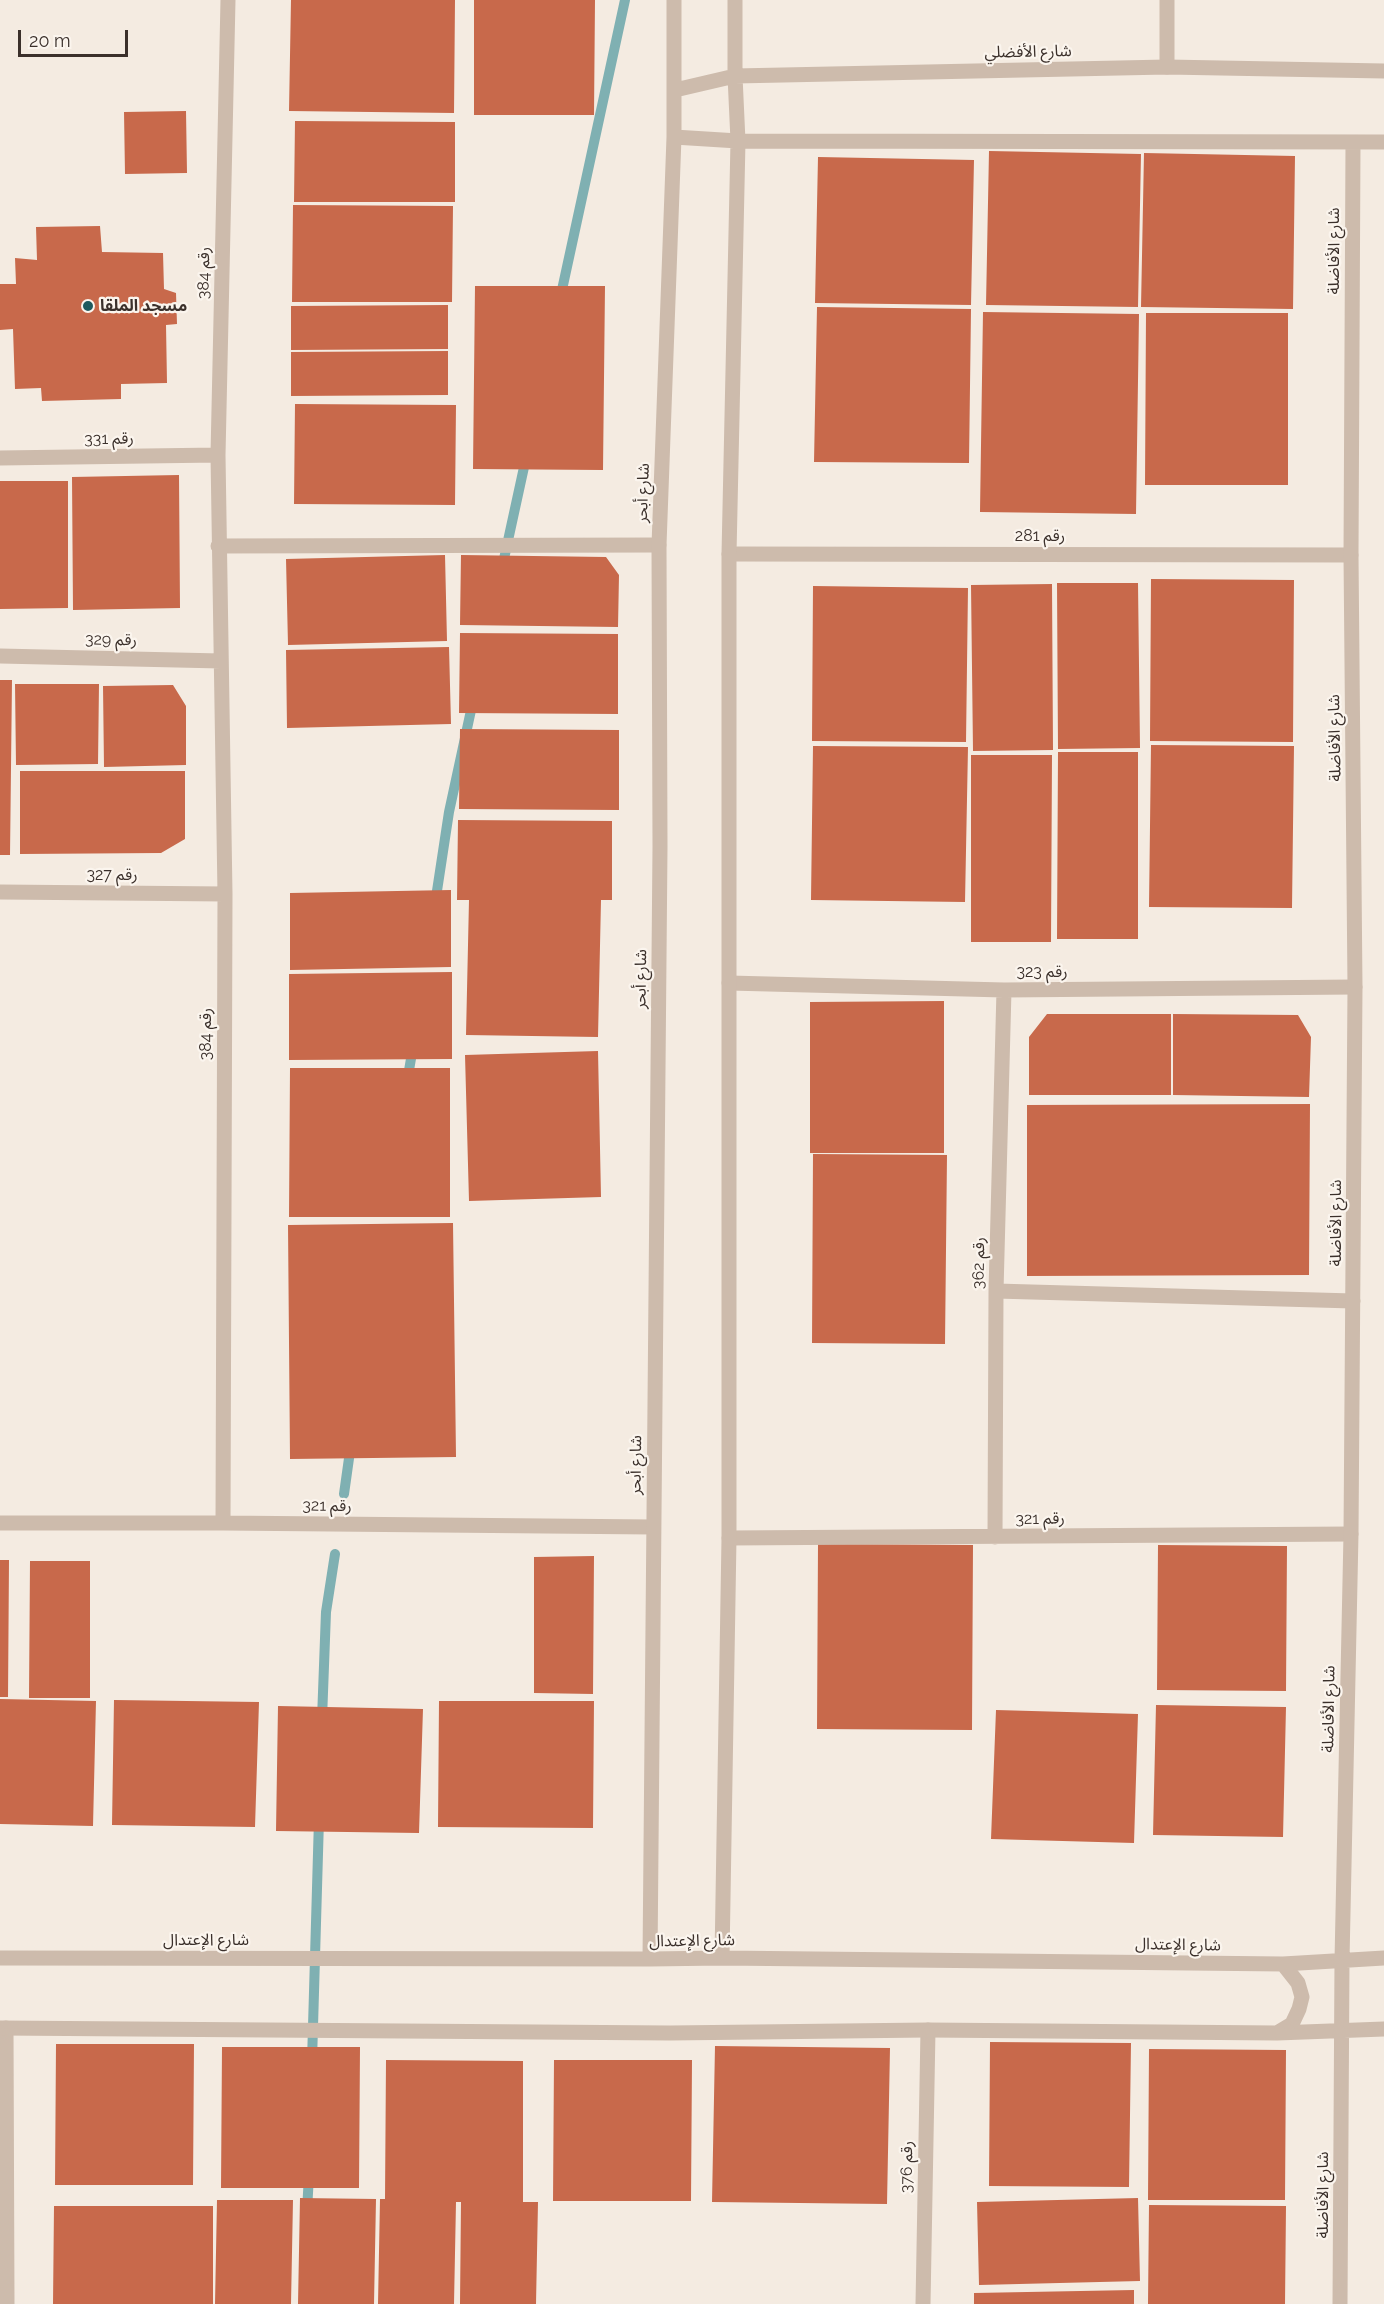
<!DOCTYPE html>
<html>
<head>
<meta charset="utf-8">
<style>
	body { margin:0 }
	#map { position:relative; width:1384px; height:2304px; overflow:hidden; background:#f4ebe1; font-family:Raleway,sans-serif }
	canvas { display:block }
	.scale { position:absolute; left:18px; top:30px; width:110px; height:27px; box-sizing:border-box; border:3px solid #3b302b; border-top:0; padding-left:8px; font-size:18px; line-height:21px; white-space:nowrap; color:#3b302b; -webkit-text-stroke:4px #fbf5ee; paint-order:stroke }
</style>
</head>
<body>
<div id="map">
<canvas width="1384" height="2304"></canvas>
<div class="scale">20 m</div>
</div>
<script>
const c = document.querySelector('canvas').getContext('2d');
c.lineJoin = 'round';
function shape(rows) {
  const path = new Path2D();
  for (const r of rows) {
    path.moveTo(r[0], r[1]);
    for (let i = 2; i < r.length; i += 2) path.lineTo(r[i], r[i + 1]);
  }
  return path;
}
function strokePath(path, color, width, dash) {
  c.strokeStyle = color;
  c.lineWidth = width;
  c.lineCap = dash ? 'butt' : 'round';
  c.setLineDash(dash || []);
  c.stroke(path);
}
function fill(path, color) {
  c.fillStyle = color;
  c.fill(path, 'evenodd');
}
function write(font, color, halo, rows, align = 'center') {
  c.font = font + ' Raleway,"Noto Sans Arabic",sans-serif';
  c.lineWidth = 4.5;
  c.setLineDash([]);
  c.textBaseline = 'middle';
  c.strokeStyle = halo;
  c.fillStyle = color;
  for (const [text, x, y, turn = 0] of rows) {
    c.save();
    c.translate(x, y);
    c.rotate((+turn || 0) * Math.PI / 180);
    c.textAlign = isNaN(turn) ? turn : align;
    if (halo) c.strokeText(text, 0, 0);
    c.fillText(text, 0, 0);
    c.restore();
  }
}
strokePath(shape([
	[560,299,625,0],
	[502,568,526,458],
	[435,904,449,812,473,701],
	[407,1082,413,1047],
	[344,1494,351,1444],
	[322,1719,326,1612,335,1554],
	[312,2061,319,1819],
	[307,2211,309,2175]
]), '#7fb0b2', 10);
fill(shape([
	[291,0,455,0,454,113,289,111],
	[474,0,595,0,594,115,474,115],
	[186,111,187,173,125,174,124,112],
	[295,121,455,122,455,202,294,202],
	[989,151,1141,154,1138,307,986,305],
	[1144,153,1295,156,1293,309,1141,307],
	[818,157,974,160,971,305,815,303],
	[293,205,453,206,452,302,292,302],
	[100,226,102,252,163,253,164,289,176,293,177,324,166,325,167,383,121,384,121,399,42,401,41,388,15,389,13,329,0,330,0,284,16,284,15,258,37,260,36,227],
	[475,286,605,286,603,470,473,469],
	[448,305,448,349,291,350,291,306],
	[817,307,971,309,969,463,814,462],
	[983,312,1139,314,1136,514,980,512],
	[1146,313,1288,313,1288,485,1145,485],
	[448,351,448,395,291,396,291,352],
	[295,404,456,405,455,505,294,504],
	[179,475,180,608,73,610,72,477],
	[0,481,68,481,68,608,0,609],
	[445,555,447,641,288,645,286,559],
	[461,555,606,557,619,575,618,627,460,625],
	[1151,579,1294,580,1293,742,1150,741],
	[1057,583,1138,583,1140,748,1058,749],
	[1052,584,1053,750,973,751,971,585],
	[813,586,968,588,966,742,812,741],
	[460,633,618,634,618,714,459,713],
	[449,647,451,724,287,728,286,650],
	[0,680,12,680,10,855,0,855],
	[15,684,99,684,98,764,16,765],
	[173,685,186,706,186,765,104,767,103,686],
	[460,729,619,730,619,810,459,809],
	[1151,745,1294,746,1292,908,1149,907],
	[813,746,968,747,965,902,811,900],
	[1058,752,1138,752,1138,939,1057,939],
	[971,755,1052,755,1051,942,971,942],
	[20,771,185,771,185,839,161,853,20,854],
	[458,820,612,821,612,900,601,900,598,1037,466,1035,469,900,457,900],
	[451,890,451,967,290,970,290,893],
	[452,972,452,1059,289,1060,289,974],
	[944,1001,944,1153,810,1153,810,1002],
	[1047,1014,1171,1014,1171,1095,1029,1095,1029,1037],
	[1173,1014,1298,1015,1311,1037,1309,1097,1173,1095],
	[598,1051,601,1197,469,1201,465,1055],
	[290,1068,450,1068,450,1217,289,1217],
	[1310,1104,1309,1275,1027,1276,1027,1105],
	[813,1154,947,1155,945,1344,812,1343],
	[453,1223,456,1457,290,1459,288,1225],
	[818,1544,973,1545,972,1730,817,1729],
	[1158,1545,1287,1546,1286,1691,1157,1690],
	[594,1556,593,1694,534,1693,534,1557],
	[0,1560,9,1560,8,1697,0,1697],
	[30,1561,90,1561,90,1698,29,1698],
	[0,1699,96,1701,93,1826,0,1824],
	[114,1700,259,1702,255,1827,112,1825],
	[439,1701,594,1701,593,1828,438,1827],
	[1156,1705,1286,1707,1283,1837,1153,1835],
	[278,1706,423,1709,419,1833,276,1831],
	[996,1710,1138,1714,1134,1843,991,1839],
	[990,2042,1131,2043,1129,2187,989,2186],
	[56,2044,194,2044,193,2185,55,2185],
	[715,2046,890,2048,887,2204,712,2202],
	[222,2047,360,2047,359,2188,221,2188],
	[1149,2049,1286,2050,1285,2200,1148,2200],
	[386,2060,523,2061,523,2202,538,2202,536,2304,460,2304,461,2202,456,2202,454,2304,378,2304,380,2199,385,2199],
	[554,2060,692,2060,691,2201,553,2201],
	[300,2198,376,2199,374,2304,298,2304],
	[1138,2198,1140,2281,979,2285,977,2202],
	[217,2200,293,2200,291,2304,215,2304],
	[1149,2205,1286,2206,1285,2304,1148,2304],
	[54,2206,213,2206,213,2304,53,2304],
	[1134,2290,1134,2304,974,2304,974,2293]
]), '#c8694b');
strokePath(shape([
	[1167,0,1167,67],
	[0,458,218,455],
	[218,546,659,545],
	[729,554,1351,555],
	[0,656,221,661],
	[0,892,225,894],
	[729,983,1004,990,1355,987],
	[996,1291,1353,1301],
	[0,1523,223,1523,653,1527],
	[223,1523,225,894,218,455,228,0],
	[995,1537,996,1291,1004,990],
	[729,1538,1351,1534],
	[6,2028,7,2304],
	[923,2304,928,2030]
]), '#cdbbac', 15);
strokePath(shape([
	[675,90,735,76,1167,67,1384,71],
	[674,137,738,141,1384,142],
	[0,1958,650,1959,722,1958,1283,1964,1384,1958],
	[722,1958,729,1538,729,554,738,141,735,76,735,0],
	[650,1959,660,847,659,545,674,137,674,0],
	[0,2028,670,2033,928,2030,1277,2033,1384,2029],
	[1277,2033,1292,2024,1299,2009,1302,1997,1298,1983,1283,1964],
	[1340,2304,1342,1960,1351,1534,1355,987,1351,555,1353,143]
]), '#cdbbac', 15);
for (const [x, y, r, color] of [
	[88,306,6,"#1f5a5e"]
]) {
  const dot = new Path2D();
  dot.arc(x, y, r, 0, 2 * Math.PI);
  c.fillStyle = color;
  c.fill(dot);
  strokePath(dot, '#fbf5ee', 2);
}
write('16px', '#3b302b', '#fbf5ee', [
	["شارع الأفضلي",1028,52,-1],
	["شارع الأفاضلة",1334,251,-90],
	["رقم 384",204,273,-89],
	["رقم 331",109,439,-1],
	["شارع أبحر",643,493,-88],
	["رقم 281",1040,536],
	["رقم 329",111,640,1],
	["شارع الأفاضلة",1335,738,-91],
	["رقم 327",112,875],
	["رقم 323",1042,972],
	["شارع أبحر",641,979,-89],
	["رقم 384",206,1034,-90],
	["شارع الأفاضلة",1336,1223,-90],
	["رقم 362",979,1263,-89],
	["شارع أبحر",636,1465,-89],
	["رقم 321",327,1506,1],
	["رقم 321",1040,1519,-1],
	["شارع الأفاضلة",1329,1709,-89],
	["شارع الإعتدال",206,1940],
	["شارع الإعتدال",692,1941,-1],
	["شارع الإعتدال",1178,1945,1],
	["رقم 376",907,2167,-89],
	["شارع الأفاضلة",1323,2195,-90]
]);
write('bold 16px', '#3b302b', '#fbf5ee', [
	["مسجد الملقا",100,306]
], 'left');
</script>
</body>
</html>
